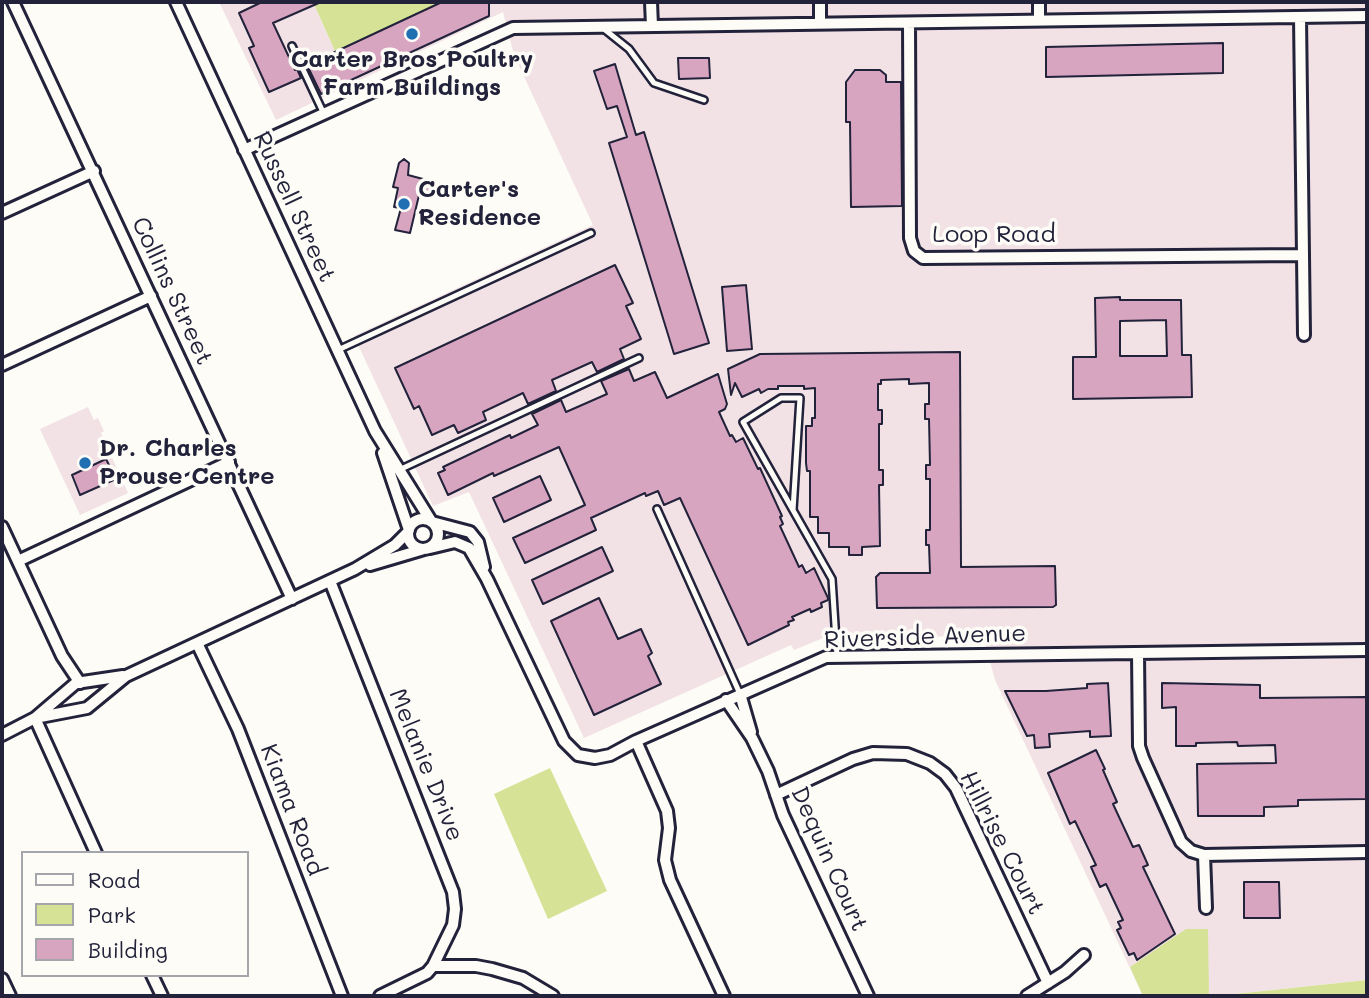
<!DOCTYPE html>
<html>
<head>
<meta charset="utf-8">
<style>
	body { margin:0 }
	#map { position:relative; width:1369px; height:998px; overflow:hidden; background:#fdfcf7; font-family:Mali,sans-serif }
	canvas { display:block }
	.frame { position:absolute; inset:0; border:4px solid #22223b; pointer-events:none }
	.legend { position:absolute; left:21px; top:851px; width:228px; height:126px; box-sizing:border-box; background:#fdfcf7; border:2px solid #a5a5ac; margin:0; padding:9px 12px; list-style:none; font-size:21px; color:#22223b }
	.legend li { display:flex; align-items:center; gap:14px; height:35px }
	.legend b { width:35px; border:2px solid #a5a5ac }
</style>
</head>
<body>
<div id="map">
<canvas width="1369" height="998"></canvas>
<div class="frame"></div>
<ul class="legend">
<li><b style="height:9px;background:#fdfcf7"></b>Road</li>
<li><b style="height:19px;background:#d6e396"></b>Park</li>
<li><b style="height:19px;background:#d8a5c0"></b>Building</li>
</ul>
</div>
<script>
const c = document.querySelector('canvas').getContext('2d');
c.lineJoin = 'round';
function fill(path, color) {
  c.fillStyle = color;
  c.fill(path, 'evenodd');
}
function shape(rows) {
  const path = new Path2D();
  for (const r of rows) {
    if (r.length === 3) {
      path.moveTo(r[0] + r[2], r[1]);
      path.arc(r[0], r[1], r[2], 0, 2 * Math.PI);
      continue;
    }
    path.moveTo(r[0], r[1]);
    for (let i = 2; i < r.length; i += 2) path.lineTo(r[i], r[i + 1]);
  }
  return path;
}
function strokePath(path, color, width, dash) {
  c.strokeStyle = color;
  c.lineWidth = width;
  c.lineCap = dash ? 'butt' : 'round';
  c.setLineDash(dash || []);
  c.stroke(path);
}
function write(font, color, halo, rows, align = 'center') {
  c.font = font + ' Mali,sans-serif';
  c.lineWidth = 7;
  c.setLineDash([]);
  c.textBaseline = 'middle';
  c.strokeStyle = halo;
  c.fillStyle = color;
  for (const [text, x, y, turn = 0] of rows) {
    c.save();
    c.translate(x, y);
    c.rotate((+turn || 0) * Math.PI / 180);
    c.textAlign = isNaN(turn) ? turn : align;
    if (halo) c.strokeText(text, 0, 0);
    c.fillText(text, 0, 0);
    c.restore();
  }
}
fill(shape([
	[219,2,313,2,335,51,442,2,1367,2,1367,980,1216,996,1143,996,995,680,983,636,823,638,794,650,791,645,584,738,469,492,433,506,354,336,593,225,514,55,503,12,276,120],
	[88,407,94,420,98,418,104,431,101,433,128,493,80,515,40,429]
]), '#f2e2e6');
fill(shape([
	[313,2,442,2,335,51],
	[550,768,607,891,548,919,494,794],
	[1186,929,1208,929,1209,996,1143,996,1130,967],
	[1367,980,1367,996,1216,996]
]), '#d6e396');
const building = shape([
	[262,2,321,2,273,23,295,70,297,69,301,78,269,92,249,48,254,46,239,13,262,2],
	[442,2,489,2,489,16,321,94,307,65,442,2],
	[1223,43,1223,73,1046,77,1046,47,1223,43],
	[678,58,709,58,710,78,679,79,678,58],
	[615,64,636,135,644,132,709,343,674,354,609,143,627,137,617,106,607,109,594,71,615,64],
	[855,70,880,70,886,75,886,82,901,82,902,206,851,207,850,122,846,122,846,82,855,70],
	[404,159,409,163,408,175,423,179,422,182,443,190,442,194,420,191,410,233,395,230,401,208,394,207,398,188,393,187,399,163,404,159],
	[615,265,633,303,626,306,641,339,620,349,624,359,597,372,592,362,552,380,556,391,528,404,523,393,483,412,486,420,458,433,454,425,432,435,419,406,414,409,395,368,615,265],
	[746,285,752,349,727,351,722,287,746,285],
	[1120,297,1120,300,1181,300,1182,355,1191,355,1192,397,1073,399,1073,357,1096,357,1095,298,1120,297],
	[1166,320,1167,356,1120,356,1120,321,1166,320],
	[960,352,961,567,1055,566,1056,605,1053,607,877,608,876,577,880,573,930,573,929,545,926,545,926,530,930,530,930,479,926,479,926,465,930,465,929,419,925,419,925,404,929,404,929,383,909,384,909,379,881,380,881,384,878,384,878,410,882,410,882,424,879,424,879,470,883,470,883,485,879,485,880,546,862,547,862,555,849,555,849,547,829,547,829,533,818,533,818,517,810,517,810,471,807,471,806,463,806,426,812,426,812,418,815,418,815,388,804,389,804,386,778,386,778,389,768,389,761,393,759,389,742,397,735,383,731,395,728,369,760,354,960,352],
	[629,369,634,381,655,372,667,398,718,374,727,404,725,409,719,412,730,436,732,435,736,442,743,438,758,469,760,468,782,516,780,517,783,524,780,526,799,567,802,565,806,573,814,568,828,598,828,600,821,603,822,607,811,612,810,609,792,617,794,620,788,622,789,625,748,645,680,498,664,505,658,491,646,496,645,493,591,518,596,530,525,563,513,538,585,505,559,447,494,476,493,473,448,495,438,473,445,470,443,467,510,435,511,438,538,425,532,414,561,400,566,412,607,394,601,381,629,369],
	[106,459,116,479,80,495,72,475,106,459],
	[540,476,551,500,504,522,493,498,540,476],
	[602,547,613,571,543,604,532,580,602,547],
	[599,598,618,639,641,629,652,653,648,656,661,684,594,715,551,621,599,598],
	[1108,683,1111,736,1090,737,1090,731,1049,734,1050,747,1035,748,1034,735,1027,736,1005,691,1046,691,1087,688,1087,684,1108,683],
	[1162,683,1260,685,1260,698,1367,697,1367,799,1298,800,1298,806,1264,807,1264,816,1198,816,1197,764,1276,763,1275,745,1238,746,1237,742,1196,743,1196,746,1176,746,1176,707,1162,708,1162,683],
	[1096,750,1105,769,1103,770,1117,802,1113,804,1133,847,1139,845,1148,865,1143,867,1175,934,1137,960,1134,953,1129,955,1117,930,1121,928,1118,922,1123,920,1106,884,1100,887,1091,867,1096,865,1075,821,1070,824,1048,773,1096,750],
	[1244,882,1279,882,1280,918,1244,918,1244,882]
]);
fill(building, '#d8a5c0');
strokePath(building, '#22223b', 2);
const lane = shape([
	[604,29,629,49,654,83,704,100],
	[292,46,324,114],
	[338,350,591,233],
	[399,470,639,358],
	[657,509,740,694],
	[793,510,800,398,781,398,743,422,832,579,837,656]
]);
const street = shape([
	[13,2,292,599],
	[176,2,375,431,431,521],
	[651,2,652,26],
	[820,2,820,22],
	[1039,2,1039,19],
	[1300,17,1304,335],
	[909,23,910,238,914,251,923,258,1303,255],
	[244,150,513,28,1367,16],
	[2,213,94,171],
	[2,365,151,296],
	[383,453,409,530],
	[423,534,15],
	[432,522,470,532,478,542,484,567],
	[2,527,62,656,80,683],
	[430,548,455,542,469,548,487,579,564,741,578,755,595,758,610,755,636,741,826,657,1367,650],
	[18,561,229,462],
	[370,565,424,549],
	[330,581,453,892,455,909,453,925,433,966,427,973,380,996],
	[197,643,238,729,342,996],
	[1138,653,1139,746,1143,758,1181,842,1191,851,1204,855,1367,852],
	[740,694,751,732],
	[726,700,752,738,768,771,783,815,868,996],
	[35,718,87,708,126,676,355,569,395,545,408,532],
	[35,718,96,853],
	[2,735,35,718,76,683,123,676],
	[636,741,667,811,669,828,665,860,670,880,724,996],
	[776,795,853,759,873,753,907,754,930,763,945,774,956,788,1048,983],
	[1204,855,1206,908],
	[433,966,476,966,492,969,523,978,553,996],
	[152,975,162,996],
	[2,979,10,996],
	[1027,996,1065,972,1084,955]
]);
strokePath(lane, '#22223b', 10);
strokePath(street, '#22223b', 16);
strokePath(lane, '#fdfcf7', 5);
strokePath(street, '#fdfcf7', 10);
for (const [x, y, r, color] of [
	[412,34,7,"#1f6fb2"],
	[404,204,7,"#1f6fb2"],
	[85,463,7,"#1f6fb2"]
]) {
  const dot = new Path2D();
  dot.arc(x, y, r, 0, 2 * Math.PI);
  c.fillStyle = color;
  c.fill(dot);
  strokePath(dot, '#fdfcf7', 2.5);
}
write('bold 24px', '#22223b', '#fdfcf7', [
	["Carter Bros Poultry",412,60,"center"],
	["Farm Buildings",412,88,"center"],
	["Carter's",418,190],
	["Residence",418,218],
	["Dr. Charles",99,449],
	["Prouse Centre",99,477]
], 'left');
write('24px', '#22223b', '#fdfcf7', [
	["Russell Street",294,207,65],
	["Loop Road",994,235],
	["Collins Street",172,291,65],
	["Riverside Avenue",925,637,-2],
	["Melanie Drive",426,765,68],
	["Kiama Road",292,810,69],
	["Hillrise Court",1002,843,63],
	["Dequin Court",829,859,66]
]);
</script>
</body>
</html>
